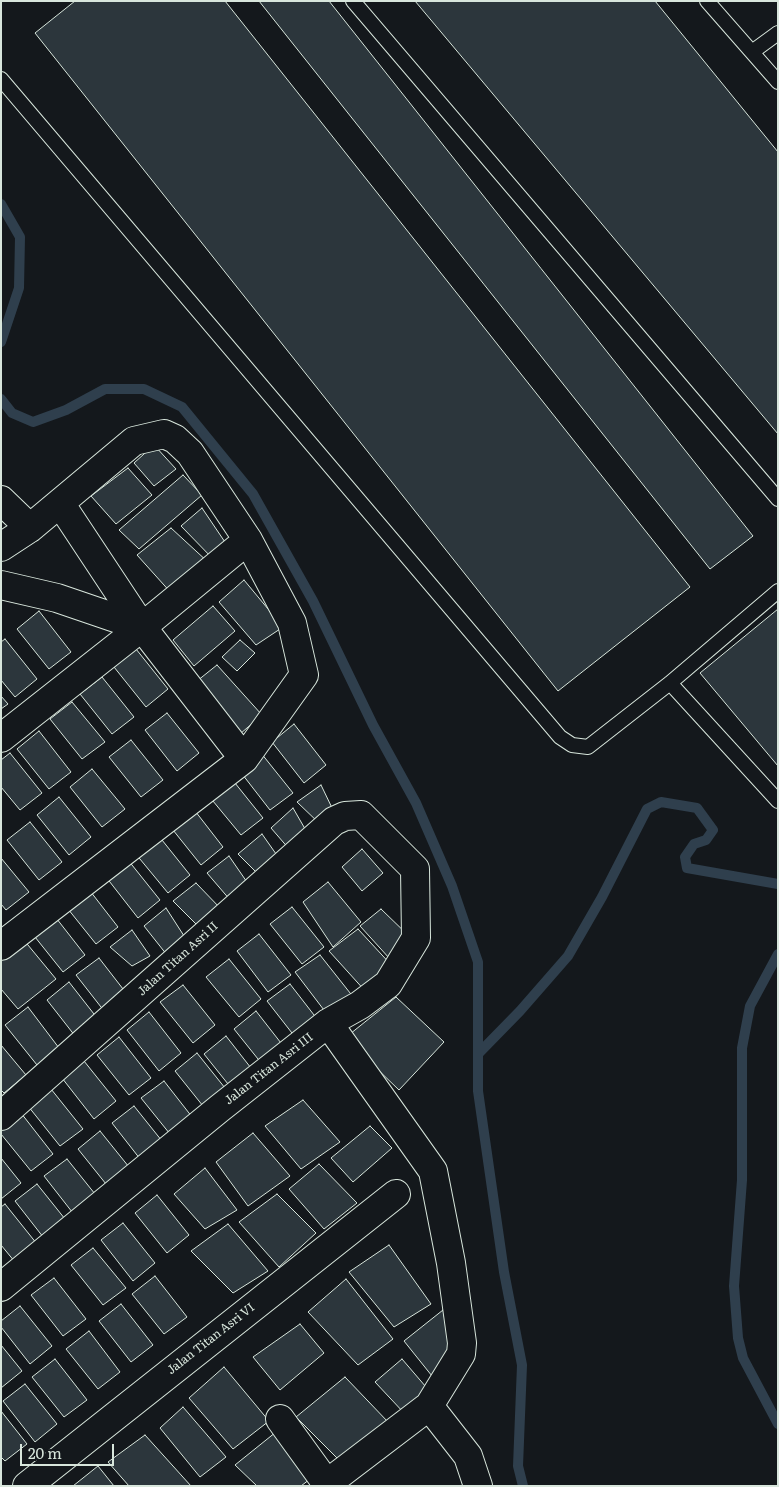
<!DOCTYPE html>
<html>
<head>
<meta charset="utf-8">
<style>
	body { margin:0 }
	#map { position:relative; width:779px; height:1487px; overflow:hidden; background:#14181c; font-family:Literata,serif }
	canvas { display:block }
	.frame { position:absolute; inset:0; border:2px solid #d8e6dc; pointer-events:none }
	.scale { position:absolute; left:20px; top:1444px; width:94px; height:22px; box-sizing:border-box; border:2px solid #d8e6dc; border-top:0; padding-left:6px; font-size:15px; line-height:18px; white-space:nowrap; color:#d8e6dc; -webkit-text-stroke:4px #14181c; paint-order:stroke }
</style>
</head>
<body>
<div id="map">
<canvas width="779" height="1487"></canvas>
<div class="frame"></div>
<div class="scale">20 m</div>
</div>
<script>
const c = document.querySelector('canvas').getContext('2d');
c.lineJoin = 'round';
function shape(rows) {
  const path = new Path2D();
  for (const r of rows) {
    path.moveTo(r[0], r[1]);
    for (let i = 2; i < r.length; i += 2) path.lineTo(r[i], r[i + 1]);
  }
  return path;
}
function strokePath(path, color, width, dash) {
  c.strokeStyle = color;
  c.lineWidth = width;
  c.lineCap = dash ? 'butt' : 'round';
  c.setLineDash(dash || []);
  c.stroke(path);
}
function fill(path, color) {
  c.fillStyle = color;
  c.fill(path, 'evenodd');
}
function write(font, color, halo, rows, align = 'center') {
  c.font = font + ' Literata,serif';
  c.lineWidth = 4;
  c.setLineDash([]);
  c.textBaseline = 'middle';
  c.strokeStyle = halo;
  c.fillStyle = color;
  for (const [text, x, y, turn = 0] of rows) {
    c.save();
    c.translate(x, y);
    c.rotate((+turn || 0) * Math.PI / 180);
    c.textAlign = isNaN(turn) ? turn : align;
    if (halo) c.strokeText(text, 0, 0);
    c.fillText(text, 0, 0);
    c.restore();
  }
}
strokePath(shape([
	[1,204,20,237,19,288,1,342],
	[1,399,12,413,33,422,66,410,105,389,144,389,182,407,253,494,313,601,373,725,416,803,452,886,478,962,478,1091,504,1272,522,1365,518,1466,523,1486],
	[778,954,750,1006,742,1048,742,1180,734,1286,738,1338,743,1358,778,1424],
	[478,1054,520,1011,568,956,602,897,647,809,661,802,697,808,713,830,706,840,694,844,685,857,687,868,778,884]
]), '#2f3f4d', 10);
const building = shape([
	[75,1,225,1,690,587,558,691,35,33,75,1],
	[259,1,329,1,753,536,710,569,259,1],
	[415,1,655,1,778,152,778,434,415,1],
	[154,445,176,469,154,486,134,463,154,445],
	[128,468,152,495,116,524,91,496,128,468],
	[183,475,202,495,139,549,119,530,183,475],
	[202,508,229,548,216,562,181,526,202,508],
	[171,528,209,563,173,595,137,555,171,528],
	[244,580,283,627,256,645,219,602,244,580],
	[213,606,235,631,194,666,173,640,213,606],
	[778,609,778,766,700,673,778,609],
	[39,611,71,652,49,669,17,629,39,611],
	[5,639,37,679,15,697,1,680,1,642,5,639],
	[240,640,255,653,237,671,222,657,240,640],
	[136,649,168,689,146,707,114,667,136,649],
	[217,665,262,715,240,734,197,681,217,665],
	[102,677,134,717,112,734,80,694,102,677],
	[1,696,8,704,1,709,1,696],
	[72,702,105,742,82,759,50,719,72,702],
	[167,713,199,753,177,771,145,730,167,713],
	[294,724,326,765,304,783,272,742,294,724],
	[39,731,71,772,49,789,17,749,39,731],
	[131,740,163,780,141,797,109,757,131,740],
	[10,753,42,793,20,810,1,787,1,760,10,753],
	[261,753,293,793,270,810,239,770,261,753],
	[92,769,125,809,102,827,70,787,92,769],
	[231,778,263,818,241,835,208,795,231,778],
	[321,785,334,812,321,825,297,802,321,785],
	[59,797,91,837,69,855,37,815,59,797],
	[192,807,223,847,201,865,169,825,192,807],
	[293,808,308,834,290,850,271,828,293,808],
	[30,822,62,862,39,880,7,840,30,822],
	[262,834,281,861,260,876,238,854,262,834],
	[158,835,190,875,168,893,135,853,158,835],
	[362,849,383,873,362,891,342,867,362,849],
	[229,856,249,885,231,901,207,873,229,856],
	[1,858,29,892,6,910,1,904,1,858],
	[128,860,160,900,138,918,106,877,128,860],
	[328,882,361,922,333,947,303,902,328,882],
	[196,883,222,910,202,930,173,901,196,883],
	[87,887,118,927,96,944,64,904,87,887],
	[292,907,324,947,302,964,270,924,292,907],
	[166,908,186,939,167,955,144,926,166,908],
	[381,909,412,939,390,959,360,926,381,909],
	[53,914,85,955,63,972,31,932,53,914],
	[358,929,394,968,367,993,329,951,358,929],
	[132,930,150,956,132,966,110,947,132,930],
	[259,934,291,975,268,992,237,951,259,934],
	[23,939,56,979,18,1009,1,989,1,956,23,939],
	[320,955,358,1003,330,1018,295,972,320,955],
	[99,958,130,998,108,1016,76,975,99,958],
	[229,959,261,999,239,1017,206,977,229,959],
	[69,982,101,1023,79,1041,47,1000,69,982],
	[290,984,321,1024,299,1042,267,1001,290,984],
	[183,985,215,1025,193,1043,160,1002,183,985],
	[396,997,444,1042,399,1090,345,1038,396,997],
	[28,1007,59,1048,37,1065,5,1025,28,1007],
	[256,1011,288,1052,266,1069,234,1029,256,1011],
	[149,1012,181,1053,159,1071,127,1030,149,1012],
	[226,1036,258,1077,236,1094,204,1054,226,1036],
	[119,1037,151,1078,129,1095,97,1055,119,1037],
	[1,1045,26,1075,4,1093,1,1090,1,1045],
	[197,1053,229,1093,207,1111,175,1071,197,1053],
	[84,1061,116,1101,94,1119,62,1078,84,1061],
	[164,1081,196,1122,174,1139,141,1098,164,1081],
	[51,1089,83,1129,60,1146,28,1106,51,1089],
	[303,1100,340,1142,301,1169,265,1126,303,1100],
	[134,1106,166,1146,144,1164,112,1123,134,1106],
	[21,1113,53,1154,31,1171,1,1134,1,1129,21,1113],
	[370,1126,392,1148,353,1182,331,1158,370,1126],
	[100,1131,133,1172,110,1189,78,1149,100,1131],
	[253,1133,290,1176,248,1206,216,1162,253,1133],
	[1,1158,21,1183,1,1199,1,1158],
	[67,1159,99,1199,76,1217,44,1176,67,1159],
	[319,1164,357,1203,324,1229,289,1189,319,1164],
	[205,1168,237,1210,205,1229,174,1194,205,1168],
	[37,1184,69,1224,47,1242,15,1201,37,1184],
	[277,1194,316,1233,279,1267,239,1222,277,1194],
	[157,1195,189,1235,167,1253,135,1213,157,1195],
	[5,1204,37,1244,15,1262,1,1245,1,1207,5,1204],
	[123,1223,155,1263,133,1281,101,1240,123,1223],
	[228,1224,268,1271,233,1293,191,1251,228,1224],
	[389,1245,431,1304,394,1327,349,1272,389,1245],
	[93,1248,126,1288,103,1305,71,1265,93,1248],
	[155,1276,187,1317,164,1334,132,1294,155,1276],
	[54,1278,86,1319,63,1336,31,1295,54,1278],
	[346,1279,393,1339,358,1365,308,1312,346,1279],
	[121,1304,153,1345,131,1362,99,1321,121,1304],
	[20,1306,52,1346,30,1364,1,1327,1,1321,20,1306],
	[443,1310,452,1354,436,1381,404,1341,443,1310],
	[300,1324,324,1353,280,1390,253,1357,300,1324],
	[89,1331,120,1372,98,1389,66,1349,89,1331],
	[1,1345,22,1371,1,1388,1,1345],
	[55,1359,87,1400,64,1417,32,1377,55,1359],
	[402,1359,432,1394,405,1414,375,1382,402,1359],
	[224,1367,269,1421,233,1449,189,1398,224,1367],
	[345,1377,389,1423,340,1461,296,1417,345,1377],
	[25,1384,57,1424,35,1442,3,1401,25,1384],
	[183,1407,226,1457,200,1477,160,1428,183,1407],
	[1,1411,27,1444,5,1461,1,1457,1,1411],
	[276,1432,310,1479,301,1486,257,1486,235,1465,276,1432],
	[145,1435,191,1486,129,1486,108,1462,145,1435],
	[98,1466,114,1486,73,1486,98,1466]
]);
fill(building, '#2c363c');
strokePath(building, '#d8e6dc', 1);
const lane = shape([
	[353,1,778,499],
	[707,1,778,82],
	[752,52,778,33],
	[1,79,560,737,572,745,588,747,670,683,778,591],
	[670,683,778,801]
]);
const street = shape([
	[1,500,30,528],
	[60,503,142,627,244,759],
	[1,547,30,528,134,441,164,434,175,439,190,453,248,540,292,623,304,675,244,759,1,946],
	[1,585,57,598,142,627],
	[1,738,142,627,248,540],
	[328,1023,433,1171,451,1263,462,1343,461,1354,429,1406,468,1456,478,1486],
	[1,1116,334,821,345,816,361,815,415,869,416,938,388,984,360,1005,328,1023,220,1108,1,1287],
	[280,1419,327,1484],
	[27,1486,396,1194],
	[324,1486,429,1406]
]);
strokePath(lane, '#d8e6dc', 16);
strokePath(street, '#d8e6dc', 30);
strokePath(lane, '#14181c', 14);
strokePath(street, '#14181c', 28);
write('12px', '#d8e6dc', '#14181c', [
	["Jalan Titan Asri II",178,959,-42],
	["Jalan Titan Asri III",269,1069,-38],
	["Jalan Titan Asri VI",211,1339,-38]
]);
</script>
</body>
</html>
